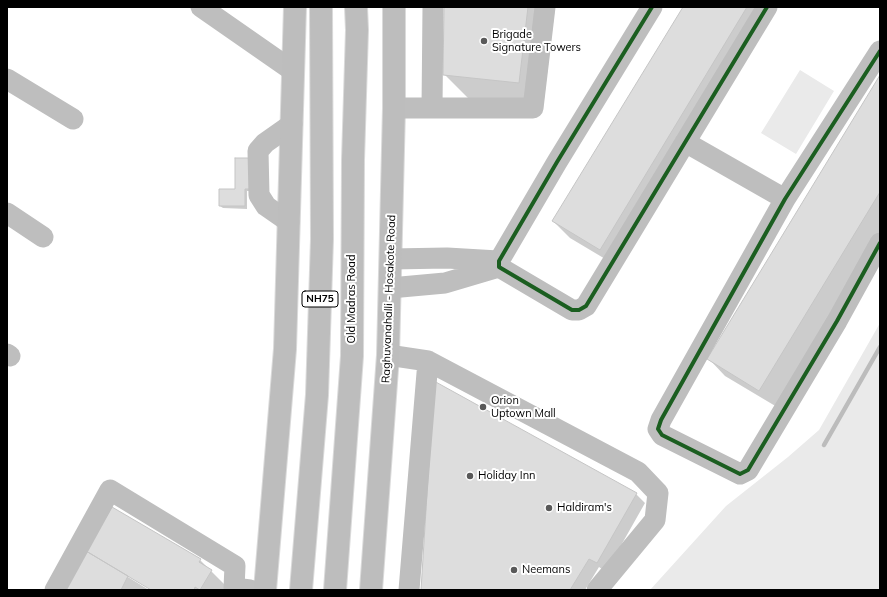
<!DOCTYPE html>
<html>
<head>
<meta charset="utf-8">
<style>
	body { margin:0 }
	#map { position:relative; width:887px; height:597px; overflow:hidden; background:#fff; font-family:Mulish,sans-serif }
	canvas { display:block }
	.frame { position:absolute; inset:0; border:8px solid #000; pointer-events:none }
</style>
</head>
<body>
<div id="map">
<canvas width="887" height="597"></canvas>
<div class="frame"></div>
</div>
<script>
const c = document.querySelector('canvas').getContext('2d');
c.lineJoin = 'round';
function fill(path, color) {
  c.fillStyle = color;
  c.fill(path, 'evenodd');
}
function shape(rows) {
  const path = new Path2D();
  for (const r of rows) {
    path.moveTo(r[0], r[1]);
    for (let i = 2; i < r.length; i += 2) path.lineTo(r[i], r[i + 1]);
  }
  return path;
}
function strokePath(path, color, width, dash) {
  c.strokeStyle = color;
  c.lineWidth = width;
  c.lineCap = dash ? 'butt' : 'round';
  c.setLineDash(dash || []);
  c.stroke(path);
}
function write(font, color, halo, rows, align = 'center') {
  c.font = font + ' Mulish,sans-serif';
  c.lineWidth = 4;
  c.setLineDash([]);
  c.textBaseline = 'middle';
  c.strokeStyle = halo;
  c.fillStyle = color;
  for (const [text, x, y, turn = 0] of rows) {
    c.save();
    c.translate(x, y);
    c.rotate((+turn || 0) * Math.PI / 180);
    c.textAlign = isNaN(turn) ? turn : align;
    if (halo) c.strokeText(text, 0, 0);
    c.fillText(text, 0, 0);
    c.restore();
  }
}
fill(shape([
	[800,70,834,91,796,154,761,133],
	[880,323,880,590,650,590,726,506,788,457,819,430]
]), '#eaeaea');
fill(shape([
	[445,7,555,7,543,108,469,99,444,74],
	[684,7,774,7,617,266,570,238,553,221],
	[880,77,880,237,777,407,725,376,709,359],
	[236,159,258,191,247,191,247,209,223,208,220,206,236,190],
	[636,494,645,503,606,572,599,567,585,590,422,590],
	[113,508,200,560,230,590,153,590,124,574,128,577,149,590,136,589,135,590,64,590]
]), '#0003');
strokePath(shape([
	[824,445,880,347]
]), '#bcbcbc', 4.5);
const building = shape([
	[444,7,528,7,519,83,443,75,444,7],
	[683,7,747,7,600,250,552,221,683,7],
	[880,75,880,192,759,391,707,359,880,75],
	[235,158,255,158,255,189,245,189,245,206,219,206,219,189,235,189,235,158],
	[434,381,637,493,597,563,589,559,570,590,421,590,434,381],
	[112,507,201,559,199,562,212,570,200,590,195,587,194,590,151,590,86,551,112,507],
	[86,551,128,576,121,590,63,590,86,551]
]);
fill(building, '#ddd');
strokePath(building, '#c5c5c5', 1);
const major = shape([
	[265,590,285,349,295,7],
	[371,590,388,355,394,108,394,7]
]);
const highway = shape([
	[301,590,317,395,322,239,321,7],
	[335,590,352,356,353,160,357,30,356,7]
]);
strokePath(major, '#dbdbdb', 24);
strokePath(highway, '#dbdbdb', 24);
strokePath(shape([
	[201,7,293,71],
	[652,7,557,162,499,261,499,267,572,310,579,310,586,306,767,7],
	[880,51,785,199,661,420,658,429,662,435,740,474,748,470,837,321,880,243],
	[7,79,73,119],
	[394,108,533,108,545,7],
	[432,108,433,7],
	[685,142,785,199],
	[7,213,43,237],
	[289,222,266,206,259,195,258,151,265,143,292,124],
	[391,259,447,258,498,261],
	[390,288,445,283,499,267],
	[7,354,10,356],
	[388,355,428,361,638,472,658,493,655,520,597,590],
	[55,590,110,490,235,566,234,588,250,590],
	[409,590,428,361]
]), '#bebebe', 21);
strokePath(major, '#bdbdbd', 22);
strokePath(highway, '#bdbdbd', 22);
strokePath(shape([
	[652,7,557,162,499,261,499,267,572,310,579,310,586,306,767,7],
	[880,51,785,199,661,420,658,429,662,435,740,474,748,470,837,321,880,243]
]), '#1b5e20', 4);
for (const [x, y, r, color] of [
	[484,41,4,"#595959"],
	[483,407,4,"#595959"],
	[470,476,4,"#595959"],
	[549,508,4,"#595959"],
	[514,570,4,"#595959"]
]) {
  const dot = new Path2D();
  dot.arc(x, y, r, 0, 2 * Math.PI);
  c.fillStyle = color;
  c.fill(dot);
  strokePath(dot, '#fff', 1.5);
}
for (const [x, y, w] of [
	[320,299,36]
]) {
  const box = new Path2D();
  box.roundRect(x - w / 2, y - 8, w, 16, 3);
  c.fillStyle = '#fff';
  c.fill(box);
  strokePath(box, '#000', 1);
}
write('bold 10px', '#000', null, [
	["NH75",320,299]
]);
write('11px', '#000', '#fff', [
	["Brigade",492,35],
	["Signature Towers",492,48],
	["Orion",491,401],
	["Uptown Mall",491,414],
	["Holiday Inn",478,476],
	["Haldiram's",557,508],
	["Neemans",522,570]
], 'left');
write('11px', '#000', '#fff', [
	["Old Madras Road",352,299,-90],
	["Raghuvanahalli - Hosakote Road",389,299,-88]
]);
</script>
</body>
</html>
